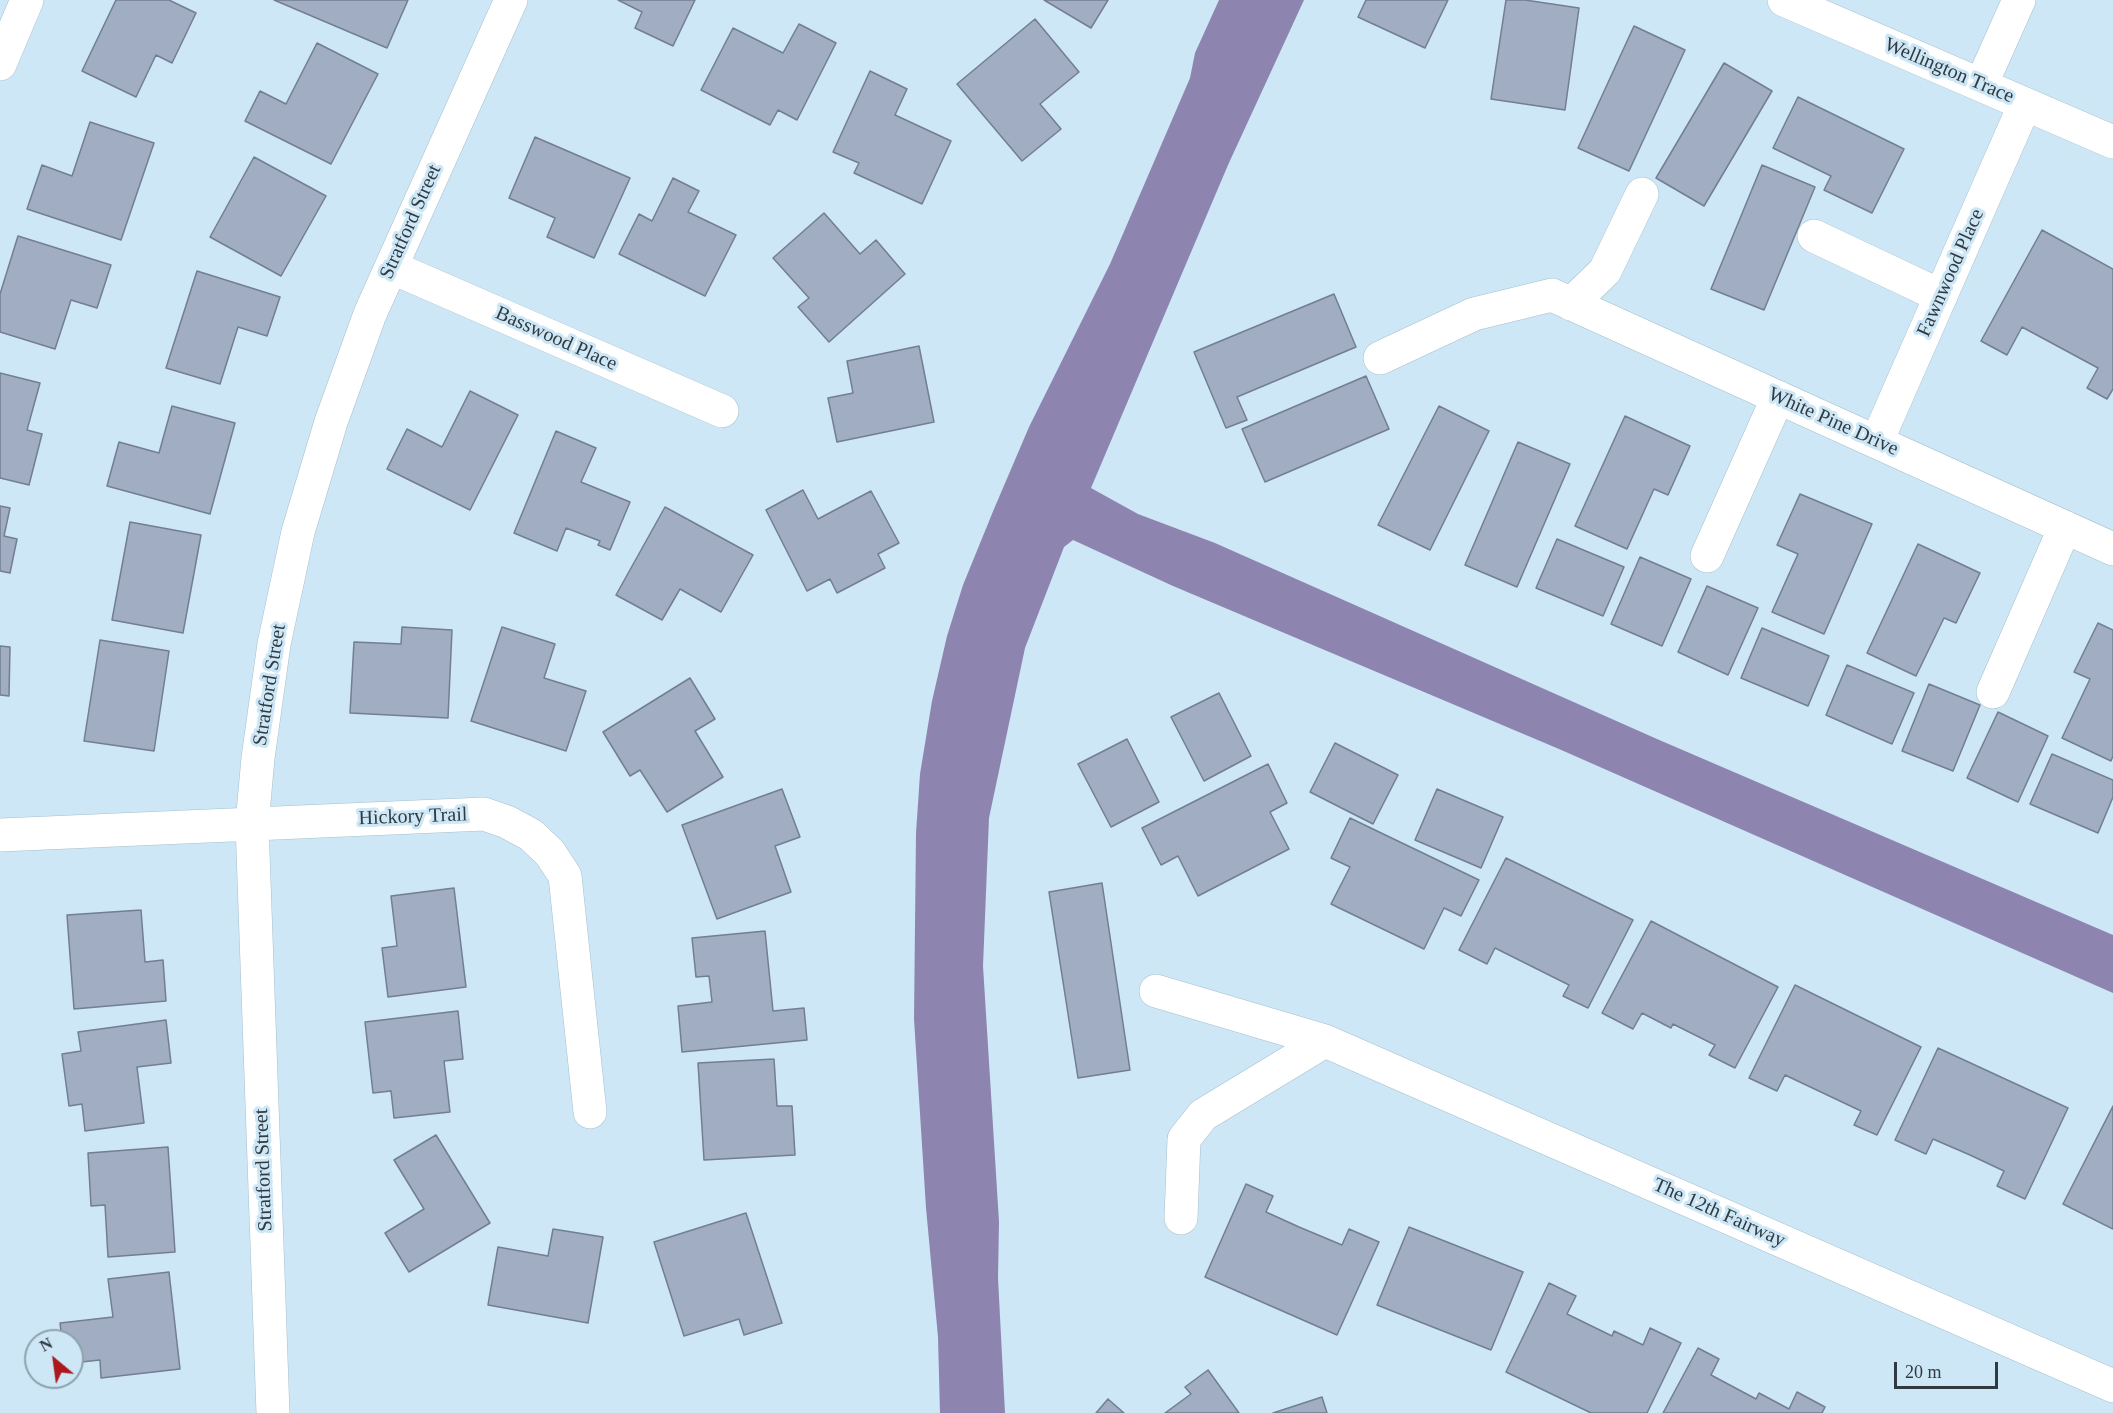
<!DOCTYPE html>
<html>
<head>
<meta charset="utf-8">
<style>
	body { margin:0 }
	#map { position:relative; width:2113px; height:1413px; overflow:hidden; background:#cde7f6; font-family:"Times New Roman",serif }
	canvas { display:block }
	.north { position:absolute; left:24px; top:1329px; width:60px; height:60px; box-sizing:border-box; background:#cde7f6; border:2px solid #8ea2ad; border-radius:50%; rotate:331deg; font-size:16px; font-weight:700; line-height:24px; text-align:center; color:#303a40 }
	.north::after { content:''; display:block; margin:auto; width:21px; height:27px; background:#ac191d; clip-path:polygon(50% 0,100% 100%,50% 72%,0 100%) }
	.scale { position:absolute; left:1894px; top:1362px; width:104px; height:27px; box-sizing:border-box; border:3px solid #303a40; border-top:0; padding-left:8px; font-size:18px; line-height:21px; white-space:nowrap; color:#303a40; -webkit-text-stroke:4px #cde7f6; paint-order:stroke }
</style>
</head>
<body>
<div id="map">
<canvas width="2113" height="1413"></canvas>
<div class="north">N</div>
<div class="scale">20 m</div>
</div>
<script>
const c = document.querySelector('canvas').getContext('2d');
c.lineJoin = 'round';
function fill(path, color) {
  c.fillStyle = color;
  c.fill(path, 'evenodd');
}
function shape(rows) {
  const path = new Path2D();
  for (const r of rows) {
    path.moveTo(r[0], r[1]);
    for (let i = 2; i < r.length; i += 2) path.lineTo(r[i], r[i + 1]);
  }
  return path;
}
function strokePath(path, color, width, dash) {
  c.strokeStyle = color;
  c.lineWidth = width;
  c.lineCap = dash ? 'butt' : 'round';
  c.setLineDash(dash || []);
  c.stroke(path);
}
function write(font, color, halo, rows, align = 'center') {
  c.font = font + ' "Times New Roman",serif';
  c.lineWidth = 6;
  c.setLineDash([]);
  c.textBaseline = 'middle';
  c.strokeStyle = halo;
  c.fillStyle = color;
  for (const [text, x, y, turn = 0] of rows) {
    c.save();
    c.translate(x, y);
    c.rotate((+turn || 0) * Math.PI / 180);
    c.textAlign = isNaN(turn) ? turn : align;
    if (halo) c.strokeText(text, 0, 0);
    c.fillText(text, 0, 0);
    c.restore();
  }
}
fill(shape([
	[1219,0,1304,0,1228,165,1091,488,1138,514,1215,543,1657,739,2113,935,2113,993,1559,749,1173,586,1073,540,1064,547,1025,648,989,818,983,966,999,1222,998,1278,1005,1413,940,1413,938,1337,926,1208,914,1019,916,833,920,774,932,701,947,636,963,585,994,509,1029,427,1110,264,1190,78,1195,53]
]), '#8d85af');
const building = shape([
	[116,0,169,0,196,13,172,63,156,55,136,97,82,71,116,0],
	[274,0,408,0,387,48,274,0],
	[618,0,695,0,673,46,635,28,642,12,618,0],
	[1044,0,1108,0,1091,28,1044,0],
	[1366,0,1448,0,1425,48,1358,17,1366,0],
	[1506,0,1525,0,1579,8,1565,110,1491,99,1506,0],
	[1035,19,1079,72,1040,104,1061,129,1022,161,957,84,1035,19],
	[799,24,836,43,797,120,778,110,770,125,701,90,733,28,783,53,799,24],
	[1634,26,1685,50,1629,171,1578,148,1634,26],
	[317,43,378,74,331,164,245,121,260,91,286,104,317,43],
	[1724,63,1772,91,1704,206,1656,178,1724,63],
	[870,71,907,89,895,115,951,141,922,204,854,173,859,163,833,152,870,71],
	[1798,97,1904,149,1872,213,1824,190,1831,176,1773,148,1798,97],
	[90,122,154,143,121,240,27,209,42,165,72,176,90,122],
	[535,137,630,178,594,258,547,237,555,218,509,198,535,137],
	[254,157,326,196,281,276,210,237,254,157],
	[1762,165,1815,187,1764,310,1711,289,1762,165],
	[673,178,699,191,688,212,736,235,705,296,619,254,639,214,652,221,673,178],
	[824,213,860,254,876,240,905,274,829,342,798,307,809,298,773,258,824,213],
	[2042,230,2113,269,2113,389,2107,399,2087,388,2098,368,2022,327,2007,355,1981,341,2042,230],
	[18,236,111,265,97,308,71,300,55,349,0,332,0,294,18,236],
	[197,271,280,297,267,336,238,327,220,384,166,368,197,271],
	[1334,294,1356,347,1237,397,1247,420,1226,428,1194,352,1334,294],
	[919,346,934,422,837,442,828,398,853,393,847,361,919,346],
	[0,373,40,383,27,430,42,434,29,485,0,478,0,373],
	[1366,376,1389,429,1265,482,1242,429,1366,376],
	[470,391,518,415,470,510,387,469,407,429,442,447,470,391],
	[172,406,235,423,210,514,107,486,119,442,159,453,172,406],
	[1439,406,1489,431,1430,550,1378,525,1439,406],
	[1625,416,1690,446,1668,495,1654,489,1627,549,1575,526,1625,416],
	[556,431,596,448,581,482,630,502,610,550,598,545,600,541,566,528,557,551,514,533,556,431],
	[1518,442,1570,464,1517,587,1465,565,1518,442],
	[803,490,818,519,871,491,899,543,878,554,885,568,837,593,830,579,807,591,766,510,803,490],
	[1800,494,1872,524,1824,634,1772,612,1798,554,1777,545,1800,494],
	[0,506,10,508,4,536,17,539,10,573,0,571,0,506],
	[665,507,753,555,721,612,680,589,662,620,616,595,665,507],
	[130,522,201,535,183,633,112,620,130,522],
	[1557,539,1624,567,1603,616,1536,588,1557,539],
	[1918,544,1980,573,1956,623,1944,618,1916,676,1867,653,1918,544],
	[1640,557,1691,579,1662,646,1611,624,1640,557],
	[1707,586,1758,608,1728,675,1678,652,1707,586],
	[2098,623,2113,630,2113,756,2111,761,2062,738,2090,679,2074,672,2098,623],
	[402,627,452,630,448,718,350,713,354,642,401,644,402,627],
	[502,627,555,644,544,678,586,691,566,751,471,721,502,627],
	[1762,628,1829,656,1808,706,1741,678,1762,628],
	[100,640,169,651,154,751,84,741,100,640],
	[0,646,10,647,9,696,0,695,0,646],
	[1847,665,1914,693,1892,744,1826,715,1847,665],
	[690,678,715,719,695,731,723,777,667,812,640,770,630,776,603,732,690,678],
	[1929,684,1980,705,1953,771,1902,751,1929,684],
	[1219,693,1251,756,1204,781,1171,717,1219,693],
	[1998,712,2048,736,2018,802,1967,778,1998,712],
	[1127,739,1159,802,1111,827,1078,764,1127,739],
	[1335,743,1398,775,1373,824,1310,792,1335,743],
	[2052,754,2113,780,2113,797,2098,833,2030,804,2052,754],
	[1268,764,1287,803,1270,812,1289,849,1198,896,1178,856,1161,865,1142,828,1268,764],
	[782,789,800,837,775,846,791,892,717,919,682,825,782,789],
	[1437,789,1503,817,1481,868,1415,840,1437,789],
	[1350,818,1479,880,1461,916,1444,908,1424,949,1331,904,1350,867,1331,858,1350,818],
	[1506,858,1633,920,1588,1008,1563,996,1569,985,1495,948,1487,964,1459,950,1506,858],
	[1102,883,1130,1070,1078,1078,1049,892,1102,883],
	[454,888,466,987,388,997,382,948,397,946,391,896,454,888],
	[141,910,145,962,163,960,166,1001,74,1009,67,915,141,910],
	[1651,921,1778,987,1735,1068,1709,1055,1715,1045,1673,1024,1671,1028,1642,1013,1633,1029,1602,1013,1651,921],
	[765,931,773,1011,804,1008,807,1040,682,1052,678,1006,712,1002,709,976,696,977,692,938,765,931],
	[1795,985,1921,1047,1877,1135,1854,1125,1861,1111,1785,1075,1777,1091,1749,1078,1795,985],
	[458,1011,463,1059,444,1061,450,1112,394,1118,391,1091,373,1093,365,1022,458,1011],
	[166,1020,171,1063,137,1067,144,1123,85,1131,82,1104,69,1106,62,1054,81,1051,78,1032,166,1020],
	[1938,1048,2068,1108,2025,1199,1997,1186,2004,1171,1970,1155,1933,1139,1926,1154,1895,1140,1938,1048],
	[774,1059,777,1106,792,1106,795,1155,704,1160,698,1063,774,1059],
	[2113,1106,2113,1229,2063,1204,2113,1106],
	[436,1135,490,1223,409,1272,385,1233,424,1209,394,1160,436,1135],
	[168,1147,175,1252,108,1257,105,1205,91,1206,88,1153,168,1147],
	[1246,1184,1273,1196,1266,1212,1299,1227,1342,1245,1349,1229,1379,1242,1337,1335,1205,1277,1246,1184],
	[746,1213,782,1323,744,1335,739,1319,684,1336,654,1242,746,1213],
	[1409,1227,1523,1272,1491,1350,1377,1305,1409,1227],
	[553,1229,603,1237,588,1323,488,1305,498,1247,548,1256,553,1229],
	[169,1272,180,1369,101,1378,100,1360,72,1363,72,1341,62,1341,60,1323,113,1317,108,1279,169,1272],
	[1549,1283,1576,1296,1567,1314,1612,1336,1614,1331,1643,1345,1650,1328,1681,1343,1647,1413,1591,1413,1506,1372,1549,1283],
	[1698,1348,1719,1359,1711,1375,1756,1399,1759,1393,1789,1409,1797,1392,1825,1407,1822,1413,1663,1413,1698,1348],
	[1208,1370,1239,1413,1165,1413,1191,1394,1185,1387,1208,1370],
	[1322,1397,1327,1413,1273,1413,1322,1397],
	[1108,1399,1124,1413,1096,1413,1108,1399]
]);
fill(building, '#a1adc2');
strokePath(building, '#727e92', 1.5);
const minor = shape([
	[1784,0,2113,142],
	[0,64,27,0],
	[1981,85,2019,0],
	[1814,236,1941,296],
	[391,267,722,411],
	[1571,304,1605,271,1642,194],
	[1380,358,1474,314,1552,295,2113,549],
	[1877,441,2025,104],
	[1707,556,1778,397],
	[1993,692,2065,527],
	[0,835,484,814,507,822,531,835,550,853,565,876,590,1112],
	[1156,991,1325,1041,2113,1386],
	[1181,1218,1184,1139,1203,1115,1325,1041],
	[273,1413,252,824,258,758,274,644,298,532,331,422,370,314,511,0]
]);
strokePath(minor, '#a5bfcd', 34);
strokePath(minor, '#fff', 33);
write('20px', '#303a40', '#cde7f6', [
	["Wellington Trace",1949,71,23],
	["Stratford Street",411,222,-66],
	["Fawnwood Place",1951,273,-66],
	["Basswood Place",556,339,24],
	["White Pine Drive",1833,422,24],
	["Stratford Street",270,685,-81],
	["Hickory Trail",413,817,-2],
	["Stratford Street",264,1170,-92],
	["The 12th Fairway",1719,1213,24]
]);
</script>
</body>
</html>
